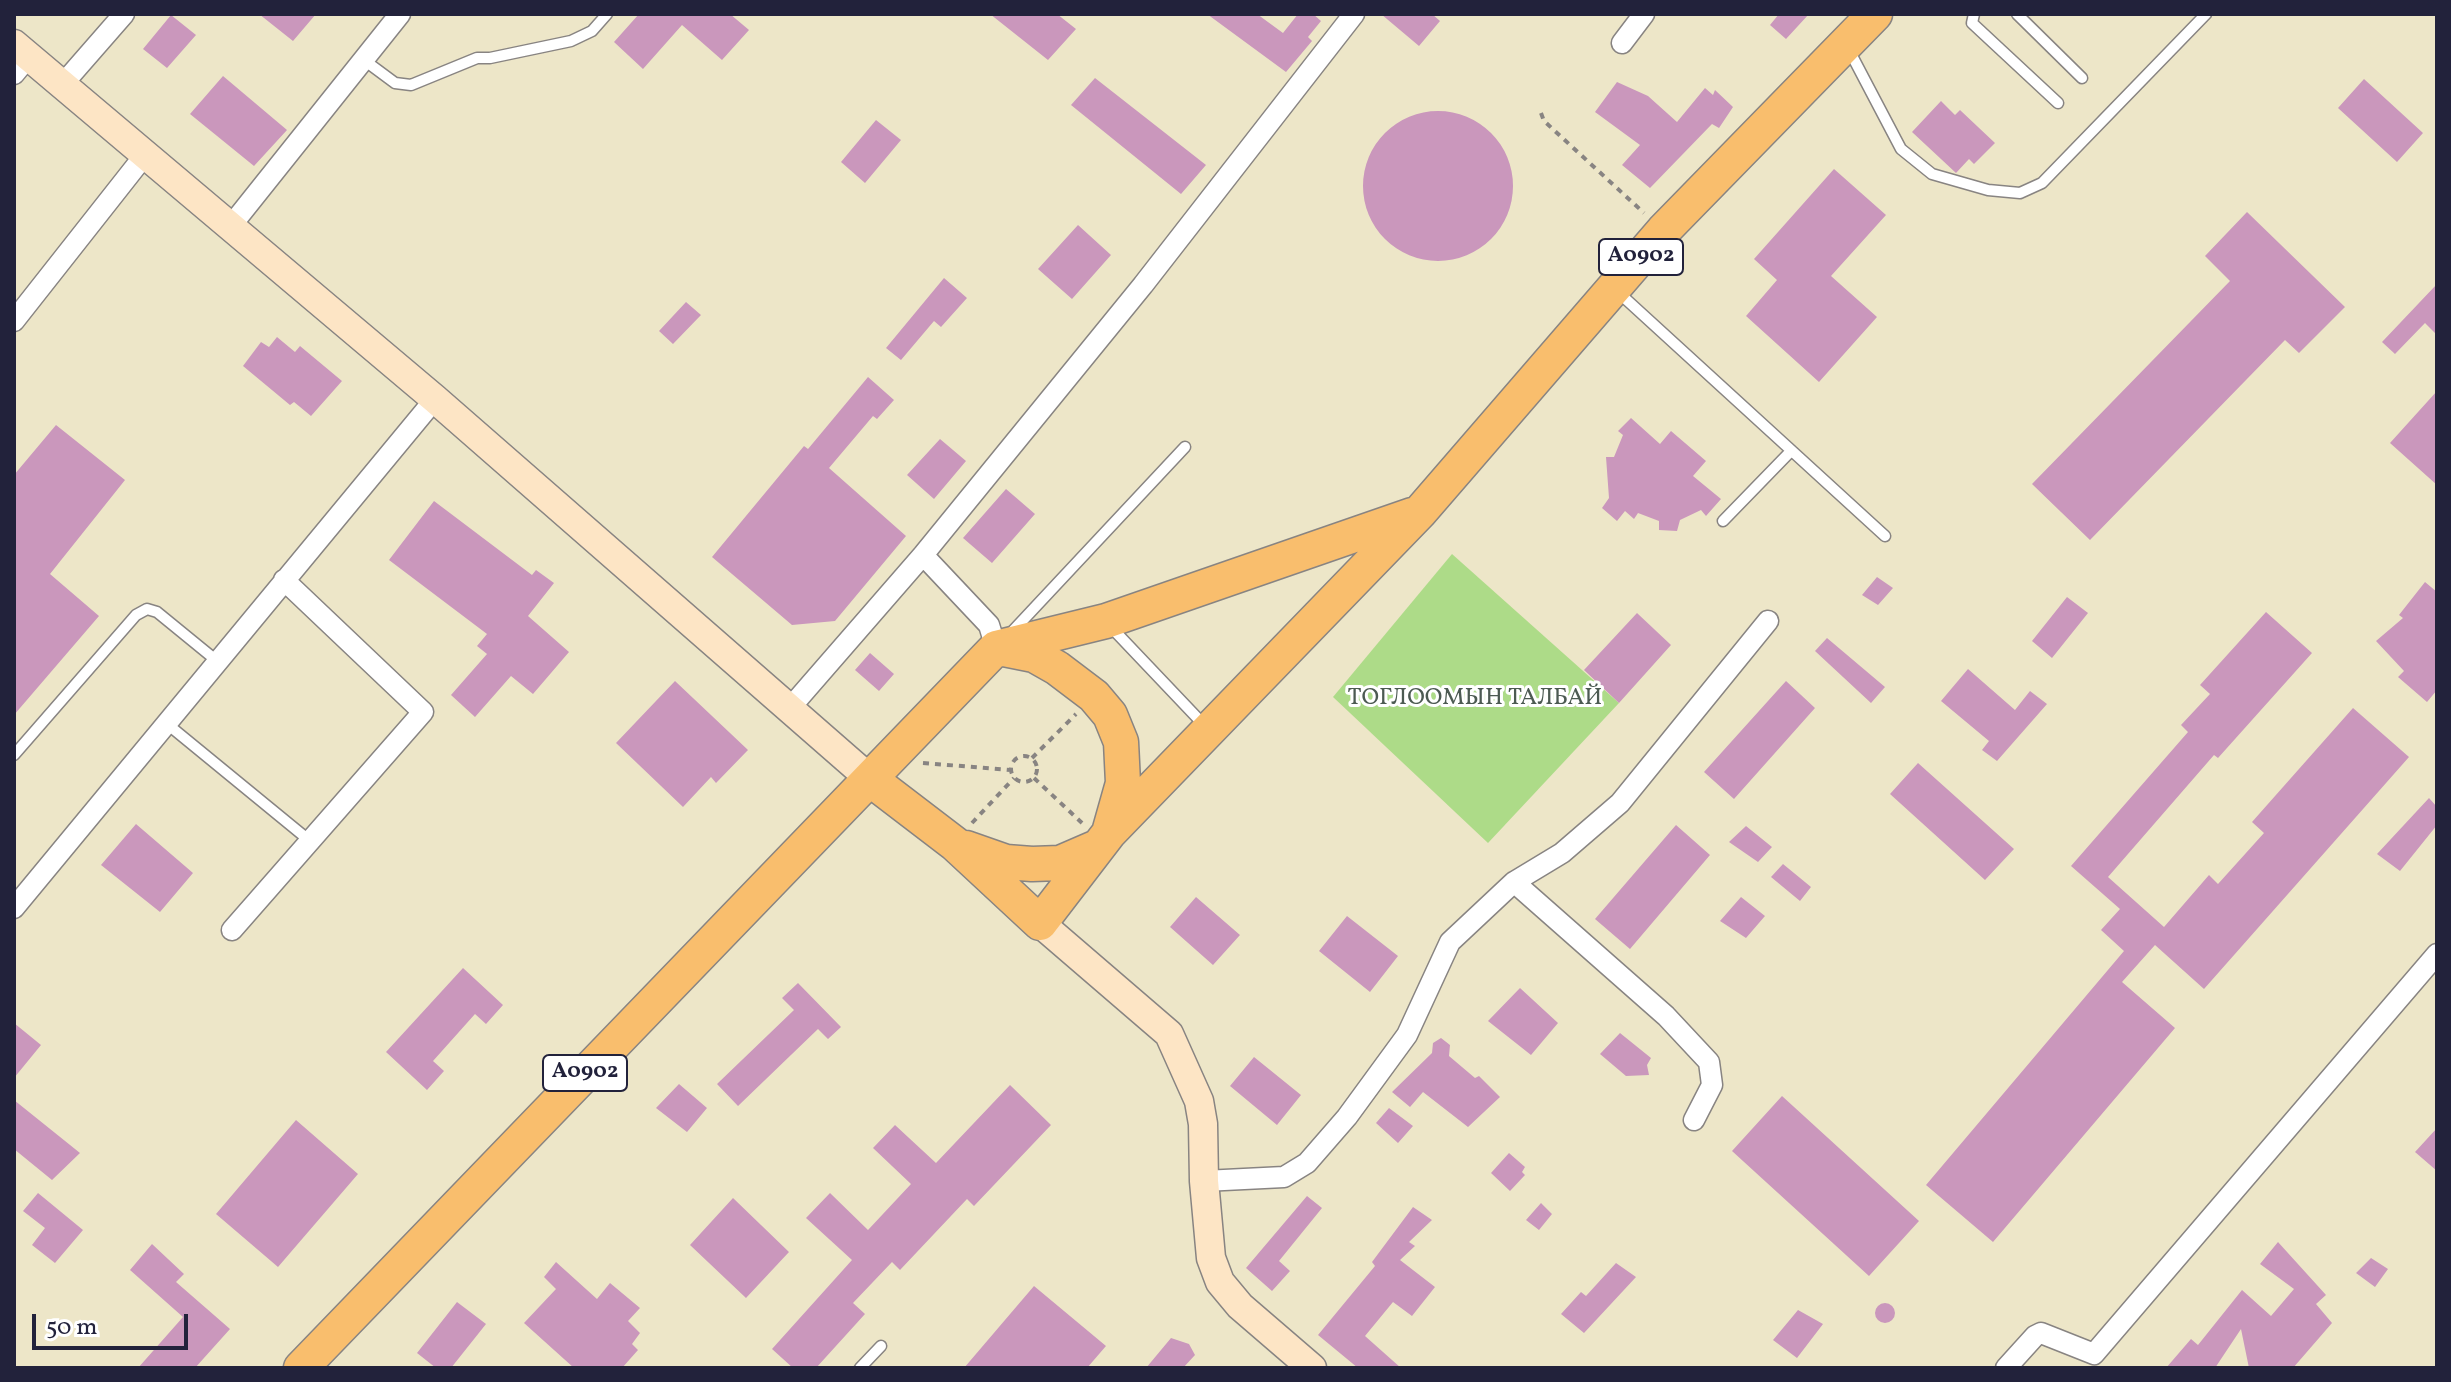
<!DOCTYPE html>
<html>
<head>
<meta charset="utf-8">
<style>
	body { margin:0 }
	#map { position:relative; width:2451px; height:1382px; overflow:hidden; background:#ede6c8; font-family:Vollkorn,serif }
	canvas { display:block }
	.frame { position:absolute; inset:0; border:16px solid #22223b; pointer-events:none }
	.scale { position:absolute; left:32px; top:1314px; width:156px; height:36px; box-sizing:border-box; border:4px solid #22223b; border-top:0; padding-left:10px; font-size:24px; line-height:28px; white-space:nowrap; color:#22223b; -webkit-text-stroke:6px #fff; paint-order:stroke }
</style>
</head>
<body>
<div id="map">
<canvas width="2451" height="1382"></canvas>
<div class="frame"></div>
<div class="scale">50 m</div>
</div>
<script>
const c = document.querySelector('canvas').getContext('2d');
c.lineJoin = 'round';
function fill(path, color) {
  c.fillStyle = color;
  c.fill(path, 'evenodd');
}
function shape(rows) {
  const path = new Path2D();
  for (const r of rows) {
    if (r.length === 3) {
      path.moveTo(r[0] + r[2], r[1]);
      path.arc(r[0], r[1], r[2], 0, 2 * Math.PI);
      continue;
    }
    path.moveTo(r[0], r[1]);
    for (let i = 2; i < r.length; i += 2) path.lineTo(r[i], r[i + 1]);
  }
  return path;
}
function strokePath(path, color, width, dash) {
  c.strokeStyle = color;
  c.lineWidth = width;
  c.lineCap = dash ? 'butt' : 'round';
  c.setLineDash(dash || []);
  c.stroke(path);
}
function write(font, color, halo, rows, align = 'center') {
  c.font = font + ' Vollkorn,serif';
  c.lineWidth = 6;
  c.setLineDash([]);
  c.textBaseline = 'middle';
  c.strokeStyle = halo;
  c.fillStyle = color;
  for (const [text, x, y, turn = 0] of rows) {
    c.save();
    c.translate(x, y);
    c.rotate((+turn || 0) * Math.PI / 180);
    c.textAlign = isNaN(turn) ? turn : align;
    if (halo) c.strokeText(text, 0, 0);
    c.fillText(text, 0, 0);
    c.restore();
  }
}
fill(shape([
	[1452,554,1619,703,1488,843,1333,697]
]), '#addb88');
fill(shape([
	[259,14,316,14,293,41],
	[639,14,730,14,749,30,722,60,682,25,643,69,614,42],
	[990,14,1057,14,1076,29,1048,60],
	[1207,14,1257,14,1283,33,1298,14,1313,14,1321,21,1308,37,1312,41,1286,72],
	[1381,14,1432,14,1440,21,1419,46],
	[1779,14,1809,14,1786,39,1770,25],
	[171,15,196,35,167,68,143,49],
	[223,76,287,130,254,166,190,114],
	[1095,78,1206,165,1181,194,1071,105],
	[2364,79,2423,133,2397,162,2338,108],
	[1617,82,1648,96,1677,122,1705,88,1713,95,1715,90,1733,107,1719,128,1712,124,1650,188,1622,165,1640,145,1595,112],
	[1941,101,1955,115,1960,110,1995,143,1974,164,1969,159,1956,173,1912,132],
	[1438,186,75],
	[876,120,901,140,865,183,841,162],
	[1834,169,1886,215,1831,276,1877,317,1819,382,1746,316,1777,280,1754,259],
	[2247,212,2345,307,2299,353,2285,340,2090,540,2032,484,2230,281,2205,256],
	[1078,225,1111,255,1072,299,1038,269],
	[944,278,967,298,941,327,934,321,901,360,886,348],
	[2437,284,2437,335,2425,323,2395,354,2382,342],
	[686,302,701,315,673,344,659,331],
	[277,337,295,352,300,346,342,381,311,416,294,402,290,405,243,366,261,342,269,347],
	[868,377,894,400,877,419,873,416,829,468,906,536,835,621,792,625,712,557,804,446,808,449],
	[2437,391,2437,485,2390,443],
	[1631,418,1660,444,1671,431,1706,461,1693,476,1721,499,1706,516,1701,510,1680,520,1677,531,1659,530,1659,521,1638,513,1634,519,1625,511,1617,521,1602,508,1609,498,1606,457,1614,457,1623,435,1618,431],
	[56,425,125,480,50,574,99,616,14,715,14,475],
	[940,439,966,461,934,499,907,475],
	[1006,489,1035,514,992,563,963,538],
	[434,501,532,575,536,570,554,583,528,616,569,652,533,694,511,676,475,717,451,695,487,654,477,646,487,634,389,560],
	[1877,577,1893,588,1878,605,1862,595],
	[2425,582,2437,592,2437,690,2427,702,2398,677,2404,671,2376,641,2403,618,2399,615],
	[2067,597,2088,613,2052,658,2032,641],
	[2266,612,2312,653,2218,758,2214,755,2108,877,2164,927,2209,875,2218,884,2264,833,2252,822,2353,708,2409,757,2204,989,2155,945,2122,982,2175,1028,1993,1242,1926,1185,2124,951,2101,930,2120,909,2071,866,2188,732,2181,725,2210,694,2200,685],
	[1637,613,1671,645,1619,703,1584,670],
	[1827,638,1885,687,1871,703,1815,651],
	[870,653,894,674,879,691,855,670],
	[1968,669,2015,710,2030,691,2047,704,1997,761,1982,750,1989,741,1941,701],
	[675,681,748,750,716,783,711,777,683,807,616,743],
	[1786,681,1815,708,1734,799,1704,772],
	[1918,763,2014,849,1985,880,1890,794],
	[2429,798,2437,807,2437,825,2400,871,2377,854],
	[136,824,193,873,160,912,101,865],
	[1676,825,1710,855,1630,949,1595,919],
	[1746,826,1772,847,1758,862,1729,842],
	[1783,864,1811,887,1800,901,1771,877],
	[1196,897,1240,935,1213,965,1170,927],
	[1741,897,1765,916,1746,938,1720,921],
	[1347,916,1398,956,1370,992,1319,951],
	[463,968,503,1005,486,1024,475,1014,433,1061,444,1071,427,1090,386,1052],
	[798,983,841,1027,828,1039,818,1029,738,1106,717,1084,794,1010,782,998],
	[1520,988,1558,1023,1531,1055,1488,1021],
	[14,1023,41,1045,14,1078],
	[1620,1033,1651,1058,1647,1065,1649,1075,1626,1076,1600,1054],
	[1441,1038,1450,1045,1449,1056,1475,1078,1479,1076,1500,1097,1468,1127,1423,1092,1410,1107,1392,1092,1432,1053,1433,1043],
	[1254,1057,1301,1095,1277,1125,1230,1086],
	[679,1084,707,1108,687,1132,656,1108],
	[1010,1085,1051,1125,974,1206,967,1199,900,1270,892,1262,853,1303,865,1314,816,1368,793,1368,772,1349,852,1260,806,1218,830,1193,868,1230,911,1184,873,1148,895,1125,936,1163],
	[1782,1096,1919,1221,1869,1276,1732,1151],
	[14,1100,80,1153,52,1180,14,1149],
	[1389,1108,1413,1126,1398,1143,1376,1123],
	[296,1120,358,1174,278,1267,216,1214],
	[2437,1128,2437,1171,2415,1152],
	[1509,1153,1525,1167,1522,1172,1525,1175,1510,1191,1491,1173],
	[38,1193,83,1230,55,1263,32,1245,45,1228,23,1211],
	[1307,1196,1322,1208,1279,1261,1290,1271,1272,1291,1246,1268],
	[733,1198,789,1252,746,1298,690,1245],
	[1541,1203,1552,1214,1539,1230,1526,1220],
	[1413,1207,1432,1220,1409,1242,1415,1246,1400,1260,1435,1287,1412,1316,1393,1302,1365,1336,1401,1368,1358,1368,1318,1335,1375,1266,1372,1262],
	[2278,1242,2326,1295,2316,1304,2332,1323,2293,1368,2249,1368,2241,1329,2215,1368,2166,1368,2191,1339,2198,1345,2242,1290,2271,1316,2294,1289,2260,1264],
	[152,1244,184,1274,176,1282,230,1329,195,1368,138,1368,183,1317,130,1270],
	[2371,1258,2388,1269,2375,1287,2356,1273],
	[556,1262,597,1299,610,1283,640,1308,628,1321,640,1333,632,1344,638,1350,622,1368,574,1368,524,1323,556,1289,544,1277],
	[1616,1263,1636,1277,1584,1333,1561,1314,1581,1292,1586,1296],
	[1034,1286,1106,1346,1087,1368,964,1368],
	[457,1302,486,1324,451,1368,436,1368,417,1353],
	[1885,1313,10],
	[1798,1310,1823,1324,1797,1358,1773,1340],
	[1171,1338,1189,1344,1195,1355,1183,1368,1146,1368]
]), '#ca97bc');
const service = shape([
	[1974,14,1972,23,2058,103],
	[2017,14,2082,78],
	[1849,50,1901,149,1932,174,1988,190,2020,193,2042,183,2206,14],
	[364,60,395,83,411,85,477,58,490,58,571,41,592,31,607,14],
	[1618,292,1885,536],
	[1723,521,1791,451],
	[1109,625,1205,726],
	[1009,635,1185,447],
	[166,723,310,841],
	[14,755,136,615,147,609,157,612,217,661],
	[860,1368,881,1346]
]);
const minor = shape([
	[1622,43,1644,14],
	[14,74,29,56],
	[62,85,124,14],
	[230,227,400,14],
	[14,321,144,156],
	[923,555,989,625,996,648],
	[790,708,923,555,1143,285,1354,14],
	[1514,882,1666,1016,1709,1062,1712,1085,1694,1120],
	[14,908,435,399],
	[232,930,423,712,284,580],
	[1204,1181,1284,1177,1307,1163,1347,1117,1407,1035,1450,942,1514,882,1562,853,1620,803,1768,621],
	[2006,1368,2035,1336,2041,1333,2094,1354,2437,954]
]);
const secondary = shape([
	[14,44,435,399,870,779],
	[1040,923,1169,1034,1199,1101,1203,1124,1204,1181,1211,1258,1220,1282,1240,1306,1312,1368]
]);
const trunk = shape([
	[999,648,1034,655,1057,668,1094,696,1110,715,1121,742,1123,783,1110,829],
	[870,779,955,844,1040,923,1109,833,1420,512,1663,231,1875,14],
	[966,848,1006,862,1032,864,1060,863,1097,847],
	[301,1368,996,648,1106,621,1412,515]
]);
strokePath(service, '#888482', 13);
strokePath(minor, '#888482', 23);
strokePath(secondary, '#888482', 31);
strokePath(trunk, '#888482', 37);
strokePath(shape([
	[1541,113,1544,121,1644,213],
	[1024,769,13],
	[1032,758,1076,714],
	[923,763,1011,770],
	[1034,778,1082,823],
	[972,823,1014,778]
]), '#888482', 4, [6, 6]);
strokePath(service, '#fff', 10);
strokePath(minor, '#fff', 20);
strokePath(secondary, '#fde5c5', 28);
strokePath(trunk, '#f9be6d', 34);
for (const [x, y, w] of [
	[1641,257,84],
	[585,1073,84]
]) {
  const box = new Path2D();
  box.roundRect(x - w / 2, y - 18, w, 36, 6);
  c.fillStyle = '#fff';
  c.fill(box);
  strokePath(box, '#22223b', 2);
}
write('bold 22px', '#22223b', null, [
	["A0902",1641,257],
	["A0902",585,1073]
]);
write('24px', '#4c5a52', '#fff', [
	["ТОГЛООМЫН ТАЛБАЙ",1475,700]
]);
</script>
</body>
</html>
